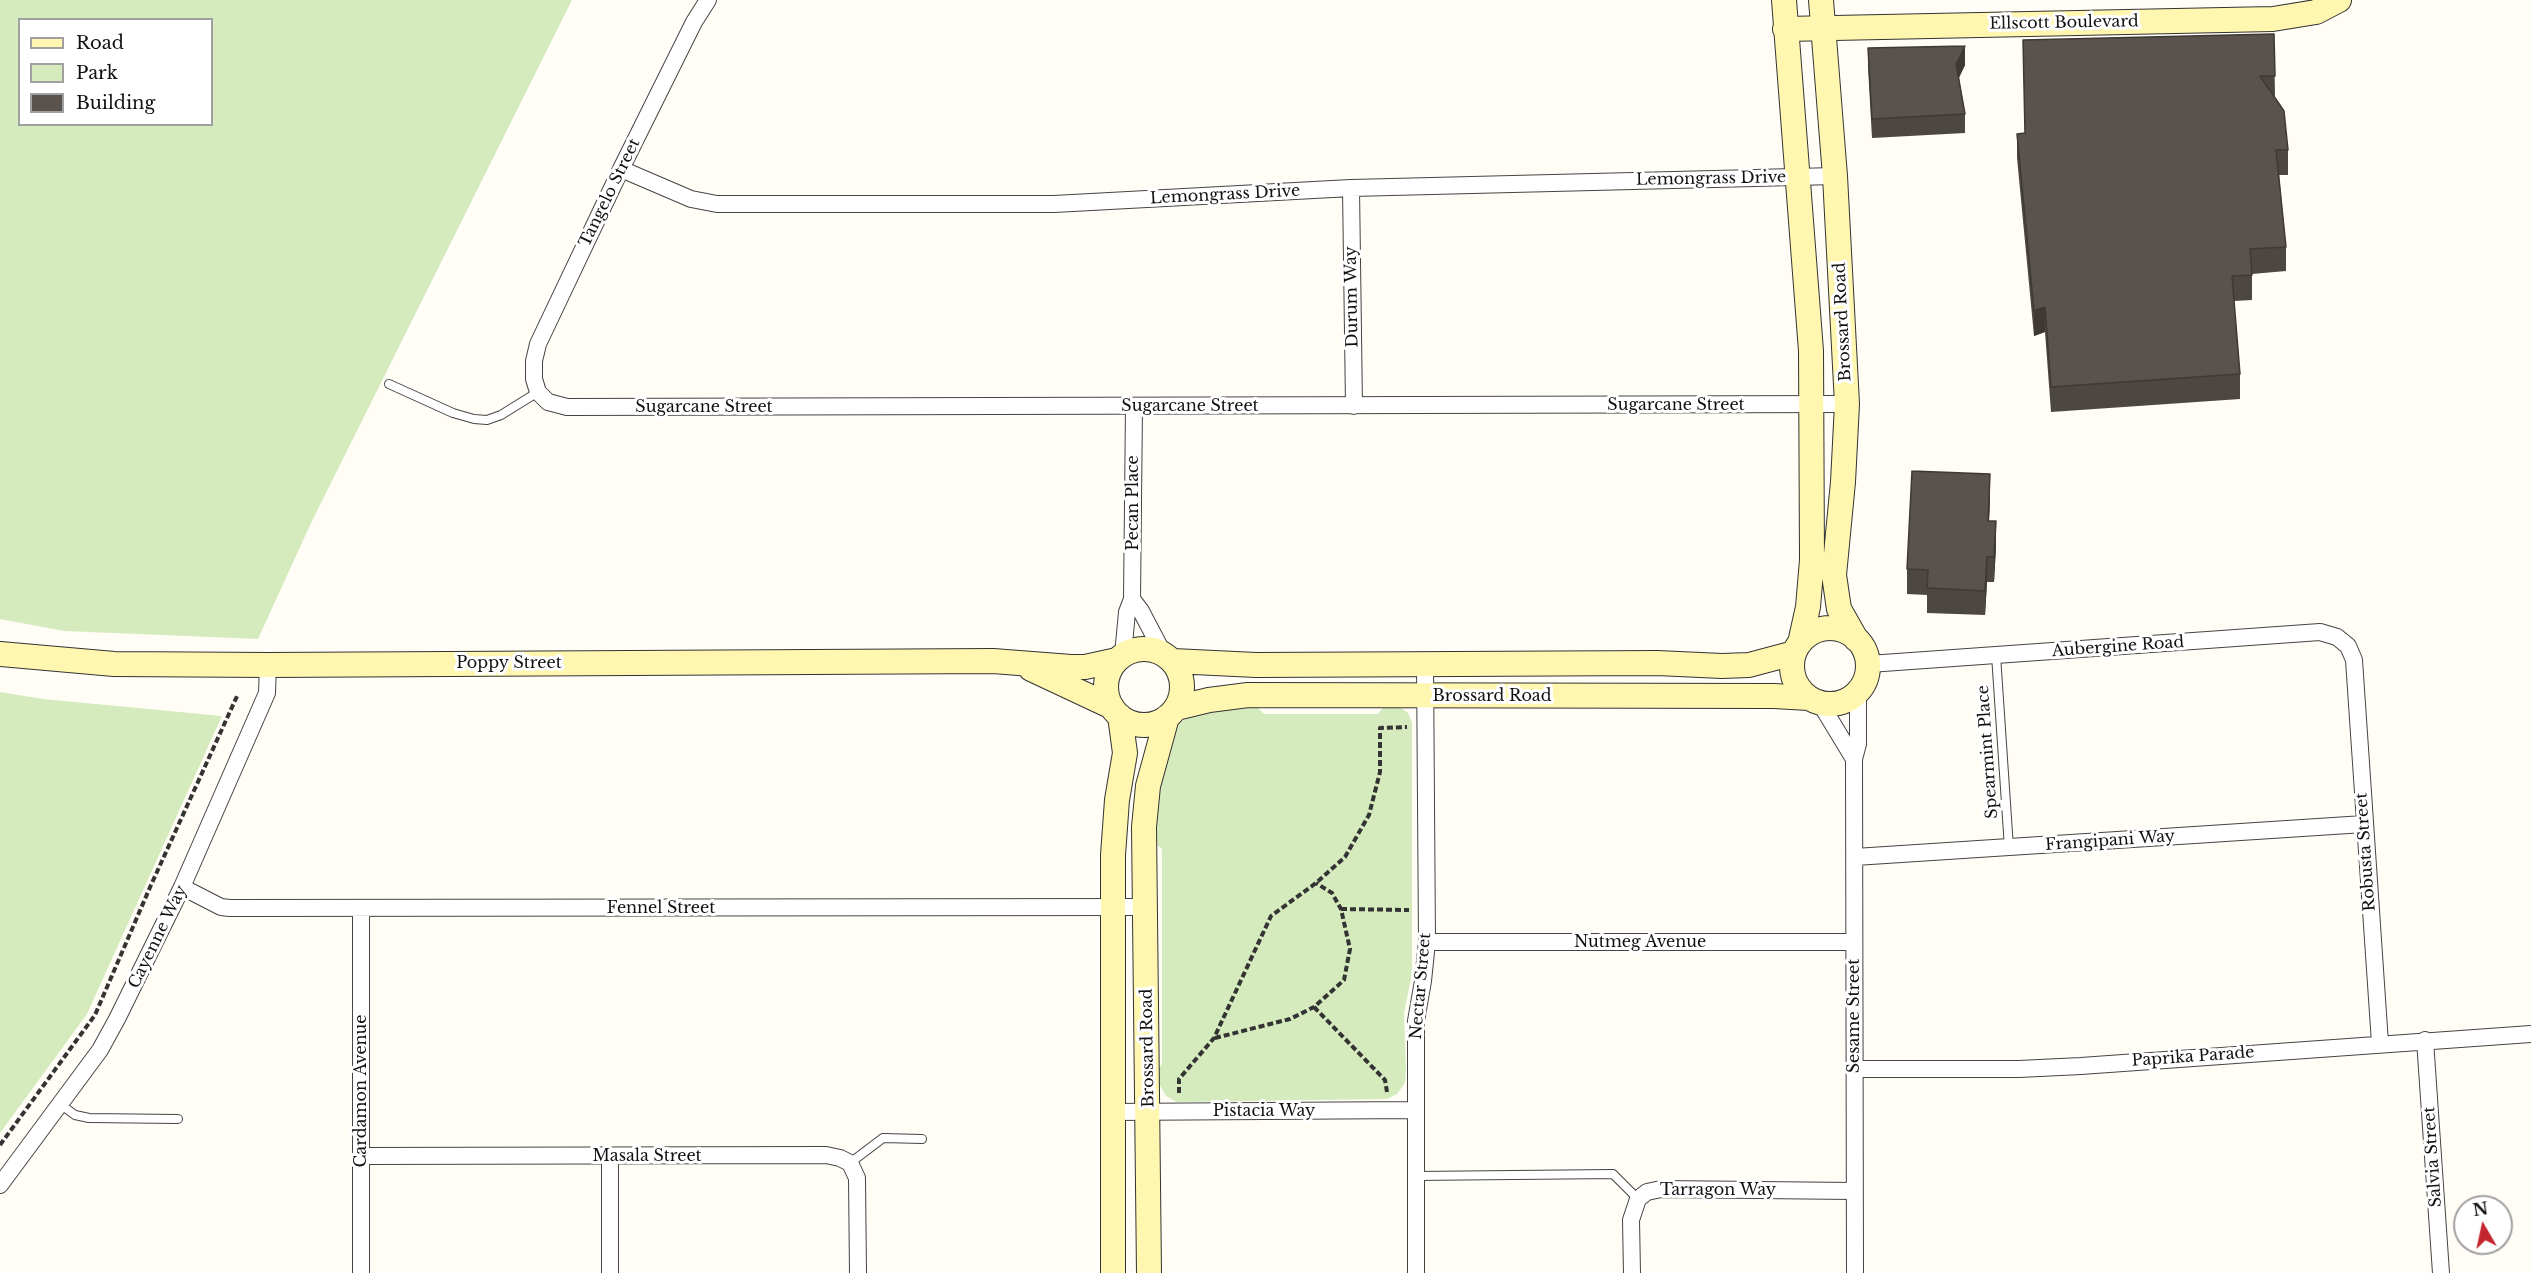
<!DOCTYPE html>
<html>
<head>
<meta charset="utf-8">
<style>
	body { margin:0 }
	#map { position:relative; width:2531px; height:1273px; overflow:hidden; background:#fffdf5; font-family:"Libre Baskerville",serif }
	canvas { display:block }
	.legend { position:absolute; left:18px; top:18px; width:195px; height:108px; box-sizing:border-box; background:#fff; border:2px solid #a0a0a0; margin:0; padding:8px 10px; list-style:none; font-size:18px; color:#111 }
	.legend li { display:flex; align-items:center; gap:12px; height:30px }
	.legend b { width:30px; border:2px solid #a0a0a0 }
	.north { position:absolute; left:2453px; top:1195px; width:60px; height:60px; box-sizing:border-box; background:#fff; border:2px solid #a0a0a0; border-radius:50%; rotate:351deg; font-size:16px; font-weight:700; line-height:24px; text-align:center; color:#111 }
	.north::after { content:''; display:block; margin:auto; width:21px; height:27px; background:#c4262e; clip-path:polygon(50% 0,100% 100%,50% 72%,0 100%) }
</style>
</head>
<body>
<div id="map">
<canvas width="2531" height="1273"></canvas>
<ul class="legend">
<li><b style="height:8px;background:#fff6b0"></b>Road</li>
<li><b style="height:16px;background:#d5ebbd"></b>Park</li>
<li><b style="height:16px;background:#5a524d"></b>Building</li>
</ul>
<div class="north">N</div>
</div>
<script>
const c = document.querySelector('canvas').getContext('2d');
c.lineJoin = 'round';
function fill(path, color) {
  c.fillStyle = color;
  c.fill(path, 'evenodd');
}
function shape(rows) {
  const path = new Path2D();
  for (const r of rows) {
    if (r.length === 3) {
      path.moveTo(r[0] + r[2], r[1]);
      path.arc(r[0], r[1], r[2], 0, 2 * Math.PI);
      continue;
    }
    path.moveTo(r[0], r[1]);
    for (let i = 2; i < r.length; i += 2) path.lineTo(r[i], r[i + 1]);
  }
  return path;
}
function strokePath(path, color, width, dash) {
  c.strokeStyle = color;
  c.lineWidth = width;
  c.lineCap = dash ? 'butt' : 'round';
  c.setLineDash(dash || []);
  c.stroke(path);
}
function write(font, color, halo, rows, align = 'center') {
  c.font = font + ' "Libre Baskerville",serif';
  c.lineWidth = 6;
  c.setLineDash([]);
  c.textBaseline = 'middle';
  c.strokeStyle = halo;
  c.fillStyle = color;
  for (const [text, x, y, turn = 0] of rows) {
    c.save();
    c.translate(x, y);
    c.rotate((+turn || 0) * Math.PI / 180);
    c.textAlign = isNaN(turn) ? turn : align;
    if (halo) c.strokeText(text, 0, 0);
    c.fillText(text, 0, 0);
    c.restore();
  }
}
fill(shape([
	[0,0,572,0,311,523,258,639,64,631,0,619],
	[20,20,212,20,212,124,20,124],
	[0,692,43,699,222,716,87,1014,0,1133],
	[1251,701,1264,714,1378,714,1384,706,1398,706,1408,713,1412,723,1412,974,1404,1013,1406,1069,1405,1083,1397,1094,1387,1099,1177,1102,1166,1096,1157,1080,1157,1071,1162,1064,1162,849,1151,840,1153,806,1170,739,1179,724,1194,712]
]), '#d5ebbd');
const lane = shape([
	[389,384,453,413,474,419,487,420,501,415,538,392],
	[1996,655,2009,848],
	[60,1104,75,1115,89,1118,178,1119],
	[850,1163,883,1138,922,1139],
	[1415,1176,1613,1174,1638,1199]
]);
const street = shape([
	[708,0,694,22,621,169,538,344,534,361,534,379,538,392,548,402,567,407,1847,404],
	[621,169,691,199,717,204,1054,204,1351,188,1835,176],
	[1351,188,1354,406],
	[1132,599,1141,611,1163,653],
	[1123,655,1127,612,1132,599,1134,407],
	[1869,664,2320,632,2337,637,2348,646,2354,660,2380,1043],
	[1820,703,1854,759],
	[1855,857,2364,824],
	[182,887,221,907,230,908,1146,907],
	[361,909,361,1273],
	[1427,942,1854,942],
	[2425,1040,2441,1273],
	[1855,1069,2019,1069,2081,1066,2531,1034],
	[1113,1112,1415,1110],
	[362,1156,826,1155,840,1158,850,1163,857,1178,858,1273],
	[610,1156,610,1273],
	[0,1185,100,1050,117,1019,182,887,267,693,268,665],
	[1416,1273,1416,1021,1423,981,1427,942,1425,663],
	[1632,1273,1631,1220,1638,1199,1647,1192,1661,1189,1854,1191],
	[1855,1273,1854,759,1858,744,1858,693]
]);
const secondary = shape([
	[1784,0,1811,351,1812,560,1808,607,1800,643],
	[1821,0,1835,176,1847,404,1843,482,1834,575,1839,609,1856,639],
	[1785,29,2273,19,2316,12,2339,0],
	[1830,666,38],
	[1144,687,38],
	[0,654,114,664,268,665,993,661,1071,667,1085,667,1117,660],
	[1173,661,1256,665,1657,663,1722,666,1749,665,1794,653],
	[1031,669,1112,707],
	[1176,708,1209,700,1248,695,1774,696,1809,698],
	[1113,1273,1113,855,1117,800,1125,753,1120,716],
	[1149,1273,1144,827,1148,786,1167,717]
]);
strokePath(lane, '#444', 10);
strokePath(street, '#444', 18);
strokePath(secondary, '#333', 26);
strokePath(shape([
	[1341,909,1409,910],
	[1314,1007,1385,1080,1387,1092],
	[1215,1038,1290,1019,1314,1007,1344,980,1350,949,1341,909,1332,893,1316,883],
	[1179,1093,1179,1079,1214,1038,1271,916,1316,883,1345,857,1369,815,1380,772,1380,728,1407,727],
	[0,1145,95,1015,151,885,238,694]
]), '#333', 4, [6, 3]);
strokePath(lane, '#fff', 8);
strokePath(street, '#fff', 16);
strokePath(secondary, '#fff6b0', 24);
fill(shape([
	[2274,34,2275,97,2288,150,2288,175,2279,175,2286,247,2286,271,2252,274,2252,300,2234,301,2240,374,2240,399,2051,412,2045,332,2034,336,2017,158,2017,134,2025,133,2023,40],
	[1868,48,1965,65,1959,78,1965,114,1965,133,1872,138,1868,67],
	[1990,499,1989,521,1996,546,1994,582,1987,582,1985,615,1927,613,1927,595,1907,594,1907,569]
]), '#4d4742');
fill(shape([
	[1965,46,1965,65,1956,83,1956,64],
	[2045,307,2045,332,2034,336,2034,311],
	[1990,474,1990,499,1988,546,1988,521],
	[1996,521,1996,546,1994,582,1994,557],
	[1987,557,1987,582,1985,615,1985,591]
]), '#3f3936');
const building = shape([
	[2274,34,2275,76,2260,76,2284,111,2288,150,2276,150,2286,247,2250,249,2252,275,2232,276,2240,374,2051,387,2045,307,2034,311,2017,134,2025,133,2023,40,2274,34],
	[1965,46,1956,64,1965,114,1872,119,1868,48,1965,46],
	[1912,471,1990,474,1988,521,1996,521,1994,557,1987,557,1985,591,1927,588,1928,570,1907,569,1912,471]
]);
fill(building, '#5a524d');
strokePath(building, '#3f3936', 1.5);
write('16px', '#111', '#fff', [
	["Ellscott Boulevard",2064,23,-1],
	["Lemongrass Drive",1711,179,-1],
	["Tangelo Street",610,193,-64],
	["Lemongrass Drive",1225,195,-3],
	["Durum Way",1352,297,-91],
	["Brossard Road",1843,322,-93],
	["Sugarcane Street",1676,405],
	["Sugarcane Street",1190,406],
	["Sugarcane Street",704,407],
	["Pecan Place",1133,503,-90],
	["Aubergine Road",2118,647,-4],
	["Poppy Street",509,663],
	["Brossard Road",1492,696],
	["Spearmint Place",1988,752,-94],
	["Frangipani Way",2110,841,-4],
	["Robusta Street",2366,852,-94],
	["Fennel Street",661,908],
	["Cayenne Way",158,937,-64],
	["Nutmeg Avenue",1640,942],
	["Nectar Street",1421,986,-85],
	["Sesame Street",1854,1016,-90],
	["Brossard Road",1148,1048,-91],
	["Paprika Parade",2193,1057,-4],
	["Cardamon Avenue",361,1091,-90],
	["Pistacia Way",1264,1111],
	["Masala Street",647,1156],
	["Salvia Street",2433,1157,-94],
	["Tarragon Way",1718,1190]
]);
</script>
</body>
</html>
